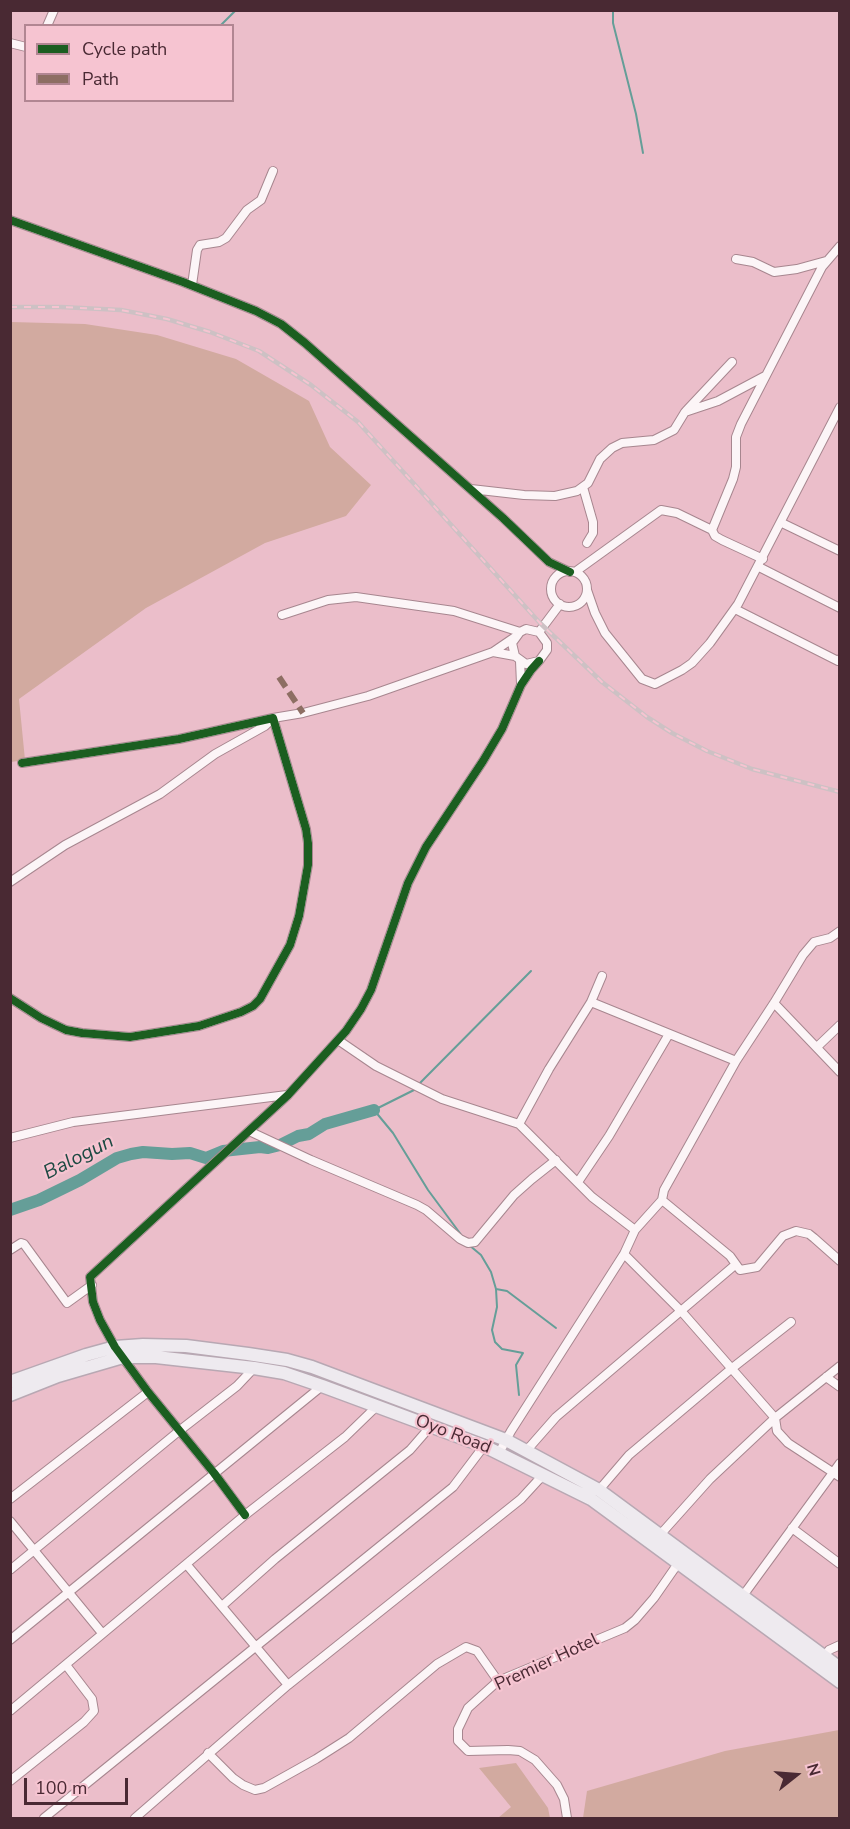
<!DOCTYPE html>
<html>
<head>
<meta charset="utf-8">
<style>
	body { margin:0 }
	#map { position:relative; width:850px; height:1829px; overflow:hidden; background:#ebbeca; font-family:"Nunito Sans",sans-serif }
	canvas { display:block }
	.frame { position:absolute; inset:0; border:12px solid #492933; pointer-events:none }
	.legend { position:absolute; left:24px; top:24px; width:210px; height:78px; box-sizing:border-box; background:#f6c4d1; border:2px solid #b18692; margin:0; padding:8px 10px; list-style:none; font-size:18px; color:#492933 }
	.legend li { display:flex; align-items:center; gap:12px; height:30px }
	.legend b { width:30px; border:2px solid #b18692 }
	.north { position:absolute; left:766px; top:1745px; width:60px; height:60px; -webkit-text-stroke:4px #f6c4d1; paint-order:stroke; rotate:73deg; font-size:16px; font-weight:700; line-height:24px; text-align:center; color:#492933 }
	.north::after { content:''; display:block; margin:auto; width:21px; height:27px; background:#492933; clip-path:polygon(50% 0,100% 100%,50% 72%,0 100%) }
	.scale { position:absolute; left:24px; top:1778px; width:104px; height:27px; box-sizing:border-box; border:3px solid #492933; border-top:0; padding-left:8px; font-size:18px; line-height:21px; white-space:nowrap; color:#492933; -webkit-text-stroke:4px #f6c4d1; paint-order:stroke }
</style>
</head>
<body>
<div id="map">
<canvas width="850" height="1829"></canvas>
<div class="frame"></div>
<ul class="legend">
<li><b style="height:8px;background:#1b5e20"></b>Cycle path</li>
<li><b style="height:8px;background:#8d6e63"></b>Path</li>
</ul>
<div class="north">N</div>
<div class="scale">100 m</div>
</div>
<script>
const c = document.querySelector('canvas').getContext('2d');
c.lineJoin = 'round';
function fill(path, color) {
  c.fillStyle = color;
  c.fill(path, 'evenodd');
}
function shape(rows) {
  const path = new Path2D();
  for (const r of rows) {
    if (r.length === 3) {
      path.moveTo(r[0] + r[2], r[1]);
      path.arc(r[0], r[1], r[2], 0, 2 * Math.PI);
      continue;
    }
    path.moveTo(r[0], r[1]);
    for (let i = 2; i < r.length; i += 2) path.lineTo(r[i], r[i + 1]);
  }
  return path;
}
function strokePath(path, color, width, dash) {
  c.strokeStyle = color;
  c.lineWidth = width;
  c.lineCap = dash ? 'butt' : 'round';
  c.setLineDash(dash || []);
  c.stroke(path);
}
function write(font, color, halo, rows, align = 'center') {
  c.font = font + ' "Nunito Sans",sans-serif';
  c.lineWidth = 4.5;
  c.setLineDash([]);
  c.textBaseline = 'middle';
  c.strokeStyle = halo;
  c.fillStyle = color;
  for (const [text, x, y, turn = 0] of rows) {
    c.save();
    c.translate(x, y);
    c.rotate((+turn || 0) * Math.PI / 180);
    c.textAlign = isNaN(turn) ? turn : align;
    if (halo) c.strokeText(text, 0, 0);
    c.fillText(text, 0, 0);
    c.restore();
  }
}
fill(shape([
	[11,322,85,324,157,335,236,359,309,401,330,447,371,485,346,516,265,543,146,608,19,699,25,760,11,762],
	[839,1730,839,1818,583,1818,587,1791,725,1751],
	[516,1763,548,1808,550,1818,498,1818,511,1807,479,1768]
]), '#d2aaa0');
strokePath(shape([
	[613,10,613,23,636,114,643,153],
	[220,26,236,10],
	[419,1084,531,971],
	[416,1089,374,1110,393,1133,428,1190,462,1236],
	[469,1245,481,1255,491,1272,496,1289,497,1307,492,1330,495,1342,502,1349,523,1353,516,1365,519,1395],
	[496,1289,507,1291,556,1328]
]), '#659e98', 2);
strokePath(shape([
	[10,1210,39,1200,80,1180,117,1158,131,1154,143,1152,172,1154,190,1153,206,1158,223,1151,260,1147,268,1148,280,1145,298,1136,309,1134,325,1124,374,1110]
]), '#659e98', 12);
const minor = shape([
	[47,26,54,10],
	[10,43,26,47],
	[10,220,183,282,256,311,281,324,305,343,503,518,549,562,570,572],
	[736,259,753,262,774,272,797,269,826,261],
	[192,285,197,250,200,245,219,242,226,238,247,210,261,200,273,171],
	[686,411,732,362],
	[583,487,593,522,593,533,587,543],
	[471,489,524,495,555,496,577,491,588,483,600,459,612,448,622,443,654,440,674,430,685,412,718,401,765,376],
	[782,523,840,551],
	[763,559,722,540,715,536,712,530,733,479,736,467,736,437,741,424,822,267,840,246],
	[759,567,840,608],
	[569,589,18],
	[575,572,661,510,677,513,712,530],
	[587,590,595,613,605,633,642,679,655,684,682,670,692,663,710,643,738,604,840,407],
	[735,609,838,661,840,659],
	[282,615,328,600,356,597,454,611,520,632,526,629,539,632,547,643,547,650,539,661,526,664,515,656,512,643,520,632],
	[539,632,560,604],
	[493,652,515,656],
	[520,661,521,684],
	[10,882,65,845,160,794,215,754,265,726,273,718,303,713,368,696,493,652,515,637],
	[10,998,41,1018,66,1030,82,1033,130,1037,199,1026,241,1012,253,1006,260,999,290,945,299,916,308,865,308,843,306,829,273,718,179,739,22,763],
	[591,1002,736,1061],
	[774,1003,840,1072],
	[338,1040,376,1066,442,1099,519,1124,592,1197,635,1230],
	[817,1047,840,1025],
	[519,1124,549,1069,591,1002,602,976],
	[249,1131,311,1160,417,1205,426,1210,460,1239,468,1243,475,1242,514,1195,532,1179,556,1160],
	[10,1138,73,1122,287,1095],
	[578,1182,609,1136,669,1034],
	[662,1200,730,1256,740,1270,757,1267,783,1236,796,1231,809,1234,814,1238,840,1261],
	[10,1250,21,1243,24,1244,67,1303,92,1285],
	[624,1254,682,1312,775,1418,777,1431,788,1443,840,1477],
	[826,1377,840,1387],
	[527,1450,556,1417,735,1265],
	[499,1453,511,1431,624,1254,635,1230,662,1200,664,1190,736,1061,774,1003,803,955,814,942,830,938,840,931],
	[599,1490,629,1455,731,1369,791,1322],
	[10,1499,148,1392],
	[245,1515,214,1473,148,1392,115,1347,100,1320,93,1302,90,1277,288,1095,346,1031,361,1009,371,990,408,883,426,847,483,761,502,729,521,685,531,670,539,661],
	[10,1521,102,1633],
	[792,1528,840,1564],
	[659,1536,710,1479,775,1418,840,1366],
	[187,1565,288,1685],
	[10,1570,179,1431,237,1386,254,1368],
	[742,1597,840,1463],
	[222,1606,275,1559,410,1450,430,1427],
	[10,1640,322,1386],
	[824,1657,829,1650,840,1645],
	[10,1711,245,1515,345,1437,376,1407],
	[208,1753,233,1778,243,1785,255,1790,264,1788,316,1759,349,1738,437,1664,466,1647,477,1651,498,1681],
	[10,1781,84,1722,94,1711,92,1699,66,1665],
	[44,1818,453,1487,484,1446],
	[135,1818,288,1685,521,1499,543,1475],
	[567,1818,564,1799,557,1785,535,1760,520,1751,508,1750,468,1751,458,1741,458,1729,468,1708,498,1681,625,1628,635,1620,654,1598,679,1562]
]);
const primary = shape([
	[10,1382,86,1355,115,1347,143,1345,186,1346,248,1354,287,1360,312,1367,506,1440,599,1490,840,1668],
	[10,1395,58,1376,123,1357,156,1357,254,1368,284,1373,322,1386,484,1446,591,1499,840,1682]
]);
strokePath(minor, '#a7868f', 10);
strokePath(primary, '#b8a8b3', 15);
strokePath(minor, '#fcf5f7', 8);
strokePath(primary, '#eeeaef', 12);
const rail = shape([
	[10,307,61,307,121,310,167,319,210,332,259,351,311,385,358,422,540,623,602,682,647,717,672,733,707,751,752,769,840,792]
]);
strokePath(rail, '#cdc1c4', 4.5);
strokePath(rail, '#f6c4d1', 2, [7]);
strokePath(shape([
	[279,677,303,713]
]), '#8d6e63', 6, [12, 6]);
strokePath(shape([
	[10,220,183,282,256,311,281,324,305,343,503,518,549,562,570,572],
	[10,998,41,1018,66,1030,82,1033,130,1037,199,1026,241,1012,253,1006,260,999,290,945,299,916,308,865,308,843,306,829,273,718,179,739,22,763],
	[245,1515,214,1473,148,1392,115,1347,100,1320,93,1302,90,1277,288,1095,346,1031,361,1009,371,990,408,883,426,847,483,761,502,729,521,685,531,670,539,661]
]), '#1b5e20', 8);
write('18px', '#492933', '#f6c4d1', [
	["Oyo Road",453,1435,21],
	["Premier Hotel",547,1663,-25]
]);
write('italic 20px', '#1e4a43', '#f6c4d1', [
	["Balogun",79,1158,-27]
]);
</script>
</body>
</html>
